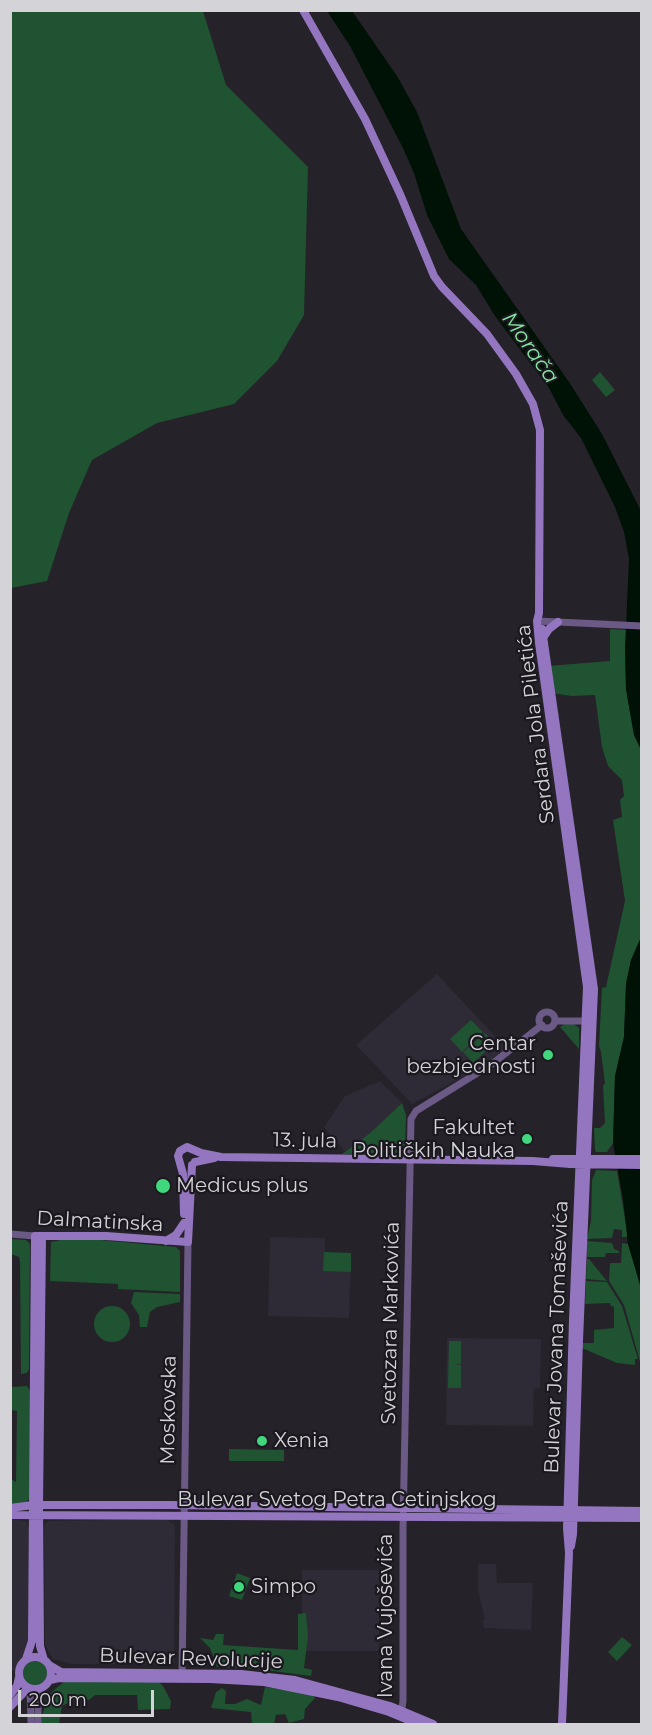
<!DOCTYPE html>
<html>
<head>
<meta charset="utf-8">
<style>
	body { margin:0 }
	#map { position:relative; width:652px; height:1735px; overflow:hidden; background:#252229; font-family:Montserrat,sans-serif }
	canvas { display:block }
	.frame { position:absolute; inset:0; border:12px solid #d4d3d7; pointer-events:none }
	.scale { position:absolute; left:18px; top:1690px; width:136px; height:27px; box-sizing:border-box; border:3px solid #d4d3d7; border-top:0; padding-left:8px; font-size:18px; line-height:21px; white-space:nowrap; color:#d4d3d7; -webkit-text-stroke:4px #1b191f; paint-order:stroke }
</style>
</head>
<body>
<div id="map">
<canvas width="652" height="1735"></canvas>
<div class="frame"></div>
<div class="scale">200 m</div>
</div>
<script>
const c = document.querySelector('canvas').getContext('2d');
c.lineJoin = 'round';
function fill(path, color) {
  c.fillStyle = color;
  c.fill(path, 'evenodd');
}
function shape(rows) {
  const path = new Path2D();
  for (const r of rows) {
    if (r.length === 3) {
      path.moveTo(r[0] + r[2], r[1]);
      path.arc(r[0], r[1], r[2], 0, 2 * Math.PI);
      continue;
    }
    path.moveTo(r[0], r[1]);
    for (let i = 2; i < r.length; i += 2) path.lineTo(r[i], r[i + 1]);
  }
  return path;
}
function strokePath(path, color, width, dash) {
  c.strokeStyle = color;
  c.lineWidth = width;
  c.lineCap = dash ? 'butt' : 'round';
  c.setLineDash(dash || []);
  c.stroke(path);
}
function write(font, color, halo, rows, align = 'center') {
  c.font = font + ' Montserrat,sans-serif';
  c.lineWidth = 4.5;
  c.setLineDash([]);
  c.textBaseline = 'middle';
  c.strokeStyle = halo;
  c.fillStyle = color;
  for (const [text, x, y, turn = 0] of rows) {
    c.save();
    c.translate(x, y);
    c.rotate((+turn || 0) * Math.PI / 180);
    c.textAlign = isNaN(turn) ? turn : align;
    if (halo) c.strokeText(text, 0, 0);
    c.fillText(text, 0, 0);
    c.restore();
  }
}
fill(shape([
	[437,974,507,1049,498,1058,412,1104,356,1045],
	[380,1081,402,1103,370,1133,345,1151,324,1127,345,1096],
	[270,1237,325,1238,325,1255,351,1255,349,1318,268,1316],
	[447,1338,541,1339,540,1388,534,1389,533,1426,446,1425],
	[11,1519,26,1521,29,1528,31,1644,27,1653,19,1660,15,1670,11,1670],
	[165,1519,174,1524,175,1529,174,1661,172,1664,167,1665,72,1664,53,1659,45,1645,44,1525,46,1523,49,1521],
	[478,1564,496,1564,497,1583,533,1583,531,1630,484,1628,482,1621,485,1619,478,1591],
	[302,1570,379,1570,379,1651,302,1651]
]), '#2e2a36');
fill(shape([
	[11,10,203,11,226,85,308,167,304,315,277,361,234,404,157,423,92,460,69,513,47,581,11,588],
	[600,372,615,390,606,397,592,380],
	[610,629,627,630,625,648,626,689,634,735,642,750,642,937,631,960,626,984,624,1037,615,1076,613,1143,607,1152,596,1152,595,1150,594,1128,600,1128,605,1123,603,1086,605,1083,601,1052,599,1046,602,988,606,987,625,901,613,820,622,817,620,800,624,796,622,780,608,766,602,747,595,695,572,696,551,693,548,666,610,661],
	[471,1020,483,1032,462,1052,450,1039],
	[565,1024,574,1024,579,1028,579,1049,560,1027],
	[485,1033,494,1044,473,1063,463,1052],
	[402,1103,406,1115,405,1150,403,1153,342,1154,370,1133],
	[596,1170,617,1171,628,1237,622,1237,622,1230,614,1229,612,1238,587,1239,591,1221,592,1180],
	[79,1238,176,1247,180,1251,180,1292,118,1289,118,1284,50,1281,51,1242,61,1240,78,1240],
	[11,1239,26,1240,30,1244,29,1369,27,1373,21,1374,20,1262,19,1257,11,1254],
	[587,1241,612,1243,614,1249,619,1251,619,1253,606,1253,605,1257,587,1257],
	[622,1243,628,1244,641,1288,641,1365,624,1305,609,1281,610,1263,621,1263],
	[324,1252,351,1253,351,1272,323,1271],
	[587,1259,589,1259,607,1281,586,1279],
	[586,1281,607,1282,622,1306,638,1359,635,1359,635,1365,617,1363,582,1348,582,1343,594,1343,594,1330,614,1328,614,1307,611,1306,610,1303,585,1304],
	[134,1292,180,1294,180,1302,157,1307,150,1312,147,1327,140,1327,139,1315,131,1303],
	[112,1324,18],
	[449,1341,461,1341,461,1364,453,1364,461,1365,461,1388,448,1388],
	[27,1386,30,1391,30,1498,26,1502,11,1506,10,1478,16,1482,17,1411,11,1410,11,1387],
	[229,1449,284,1450,284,1461,229,1461],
	[237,1573,250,1578,242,1600,229,1596],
	[306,1613,308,1637,304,1668,312,1670,311,1676,257,1669,217,1667,210,1648,200,1638,213,1640,216,1634,224,1634,223,1645,298,1650,298,1614],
	[622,1637,632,1645,617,1661,608,1652],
	[35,1673,12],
	[65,1681,159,1682,163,1686,171,1701,170,1709,138,1710,137,1695,95,1695,89,1700,76,1699,62,1706,59,1724,40,1724,48,1695],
	[265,1687,310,1693,315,1698,305,1709,304,1719,289,1723,285,1714,276,1715,274,1724,252,1724,251,1712,211,1708,216,1692,222,1688,226,1691,225,1704,235,1704,247,1699,261,1705]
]), '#1f5331');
fill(shape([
	[327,11,352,11,397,76,417,112,461,229,569,382,602,434,641,511,641,750,634,735,626,689,625,648,629,559,624,532,615,507,581,438,563,415,549,388,495,316,476,285,449,259,427,215,414,173,403,148,350,46],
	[641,937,641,1288,628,1244,623,1199,613,1143,615,1076,624,1037,626,984,631,960]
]), '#001205');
strokePath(shape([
	[537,621,642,626],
	[547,1020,8],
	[555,1021,591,1021],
	[10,1234,35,1236],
	[182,1677,188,1242],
	[30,1688,31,1724],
	[401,1715,403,1701,403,1528,411,1119,416,1111,492,1064,542,1025],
	[38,1724,38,1700,41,1688]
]), '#6b5986', 7);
strokePath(shape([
	[303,10,365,119,400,194,434,276,442,287,487,334,516,374,533,404,540,430,539,613,537,621,539,643,587,987,573,1320,567,1528,569,1553,562,1724],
	[542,629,594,989,579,1340,573,1534,571,1546],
	[543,638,549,629,558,622],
	[553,1159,642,1159],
	[195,1162,214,1158],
	[184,1214,183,1174,178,1156,180,1151,187,1147,201,1153,221,1157,533,1161,570,1164,642,1165],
	[42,1236,39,1505,40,1646,44,1660],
	[166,1241,176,1235,184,1223],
	[10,1508,33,1505,169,1505,642,1511],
	[10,1515,642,1518],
	[35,1673,16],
	[26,1659,32,1641,35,1236,106,1236,188,1242,192,1165],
	[49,1665,61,1672,241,1674,295,1680,390,1706,433,1724],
	[50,1680,59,1678,210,1679,264,1682,338,1697,389,1712,418,1724],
	[10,1695,17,1686,19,1677],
	[10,1707,28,1688]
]), '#9376bf', 8);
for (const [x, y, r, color] of [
	[548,1055,6,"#41d77c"],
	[527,1139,6,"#41d77c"],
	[163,1186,8,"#41d77c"],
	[262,1441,6,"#41d77c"],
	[239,1587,6,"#41d77c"]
]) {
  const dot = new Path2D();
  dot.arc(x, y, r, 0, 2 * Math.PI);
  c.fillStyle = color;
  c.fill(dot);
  strokePath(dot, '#1b191f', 2);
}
write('20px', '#d4d3d7', '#1b191f', [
	["Serdara Jola Piletića",536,724,-97],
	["13. jula",305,1141,1],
	["Dalmatinska",100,1222,3],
	["Svetozara Markovića",391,1323,-89],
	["Bulevar Jovana Tomaševića",557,1337,-88],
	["Moskovska",169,1410,-89],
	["Bulevar Svetog Petra Cetinjskog",337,1500],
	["Ivana Vujoševića",386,1616,-90],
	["Bulevar Revolucije",191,1659,2]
]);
write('20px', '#d4d3d7', '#1b191f', [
	["Centar",536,1044,"right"],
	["bezbjednosti",536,1067,"right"],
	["Fakultet",515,1128,"right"],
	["Političkih Nauka",515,1151,"right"],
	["Medicus plus",176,1186],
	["Xenia",274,1441],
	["Simpo",251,1587]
], 'left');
write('italic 21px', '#84e5a1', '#1b191f', [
	["Morača",530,348,55]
]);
</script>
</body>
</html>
